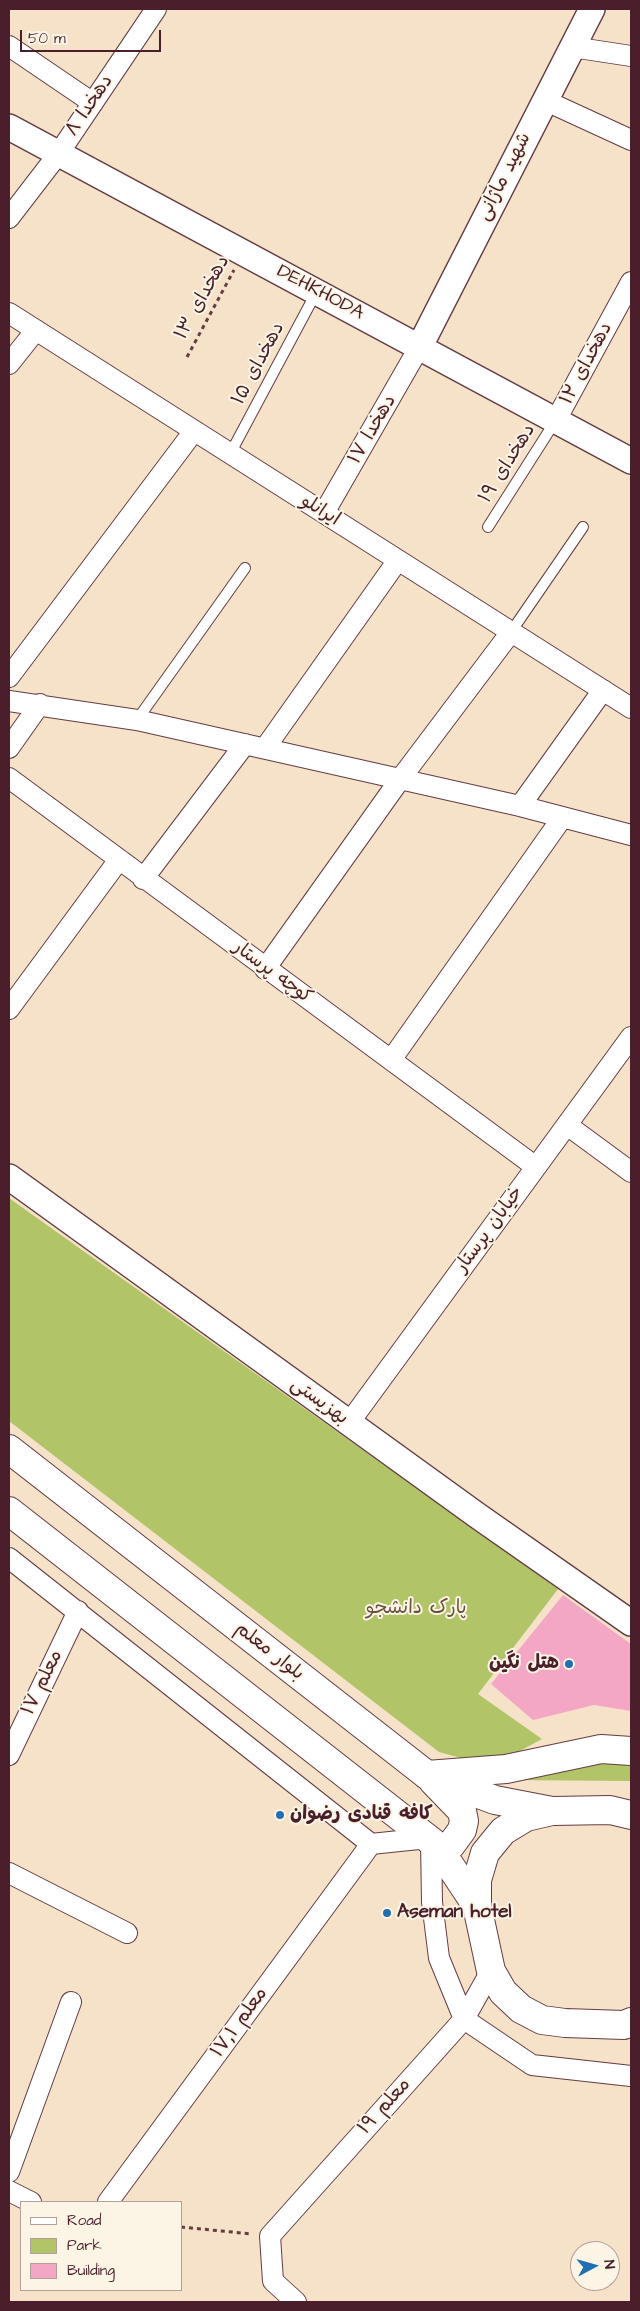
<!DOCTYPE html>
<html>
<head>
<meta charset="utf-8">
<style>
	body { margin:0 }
	#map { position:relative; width:640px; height:2311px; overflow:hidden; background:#f6e2c8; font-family:"Architects Daughter",sans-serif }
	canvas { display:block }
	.frame { position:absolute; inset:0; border:10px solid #4a1f2b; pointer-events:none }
	.legend { position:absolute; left:20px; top:2201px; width:162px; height:90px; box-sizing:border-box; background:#fcf5e5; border:1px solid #b59f9b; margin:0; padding:6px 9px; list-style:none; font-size:15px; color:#4a1f2b }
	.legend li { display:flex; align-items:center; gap:10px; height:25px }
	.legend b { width:25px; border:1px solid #b59f9b }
	.north { position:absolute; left:570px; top:2241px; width:50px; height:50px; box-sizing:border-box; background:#fcf5e5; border:1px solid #b59f9b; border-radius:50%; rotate:84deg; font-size:14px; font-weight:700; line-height:20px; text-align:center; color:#4a1f2b }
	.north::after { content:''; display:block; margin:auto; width:18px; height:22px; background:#1f6fb2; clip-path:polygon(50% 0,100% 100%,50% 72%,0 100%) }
	.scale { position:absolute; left:20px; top:30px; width:141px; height:22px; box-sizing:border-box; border:2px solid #4a1f2b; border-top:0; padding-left:6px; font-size:15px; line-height:18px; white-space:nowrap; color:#4a1f2b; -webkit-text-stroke:4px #fcf5e5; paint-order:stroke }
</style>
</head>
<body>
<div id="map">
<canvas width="640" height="2311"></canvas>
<div class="frame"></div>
<ul class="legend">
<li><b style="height:6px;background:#fff"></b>Road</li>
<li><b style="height:14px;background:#b1c468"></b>Park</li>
<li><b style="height:14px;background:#f3a7c5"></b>Building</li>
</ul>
<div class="north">N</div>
<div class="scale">50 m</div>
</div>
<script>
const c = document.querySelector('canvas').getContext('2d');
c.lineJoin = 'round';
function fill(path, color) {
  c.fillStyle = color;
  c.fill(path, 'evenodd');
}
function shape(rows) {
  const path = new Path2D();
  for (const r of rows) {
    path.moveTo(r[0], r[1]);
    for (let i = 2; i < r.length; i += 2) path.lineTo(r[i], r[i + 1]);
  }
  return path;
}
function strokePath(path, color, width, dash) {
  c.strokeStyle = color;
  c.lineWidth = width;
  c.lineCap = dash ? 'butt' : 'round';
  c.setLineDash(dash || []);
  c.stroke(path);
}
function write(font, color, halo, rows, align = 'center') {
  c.font = font + ' "Architects Daughter","Playpen Sans Arabic",sans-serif';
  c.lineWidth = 4;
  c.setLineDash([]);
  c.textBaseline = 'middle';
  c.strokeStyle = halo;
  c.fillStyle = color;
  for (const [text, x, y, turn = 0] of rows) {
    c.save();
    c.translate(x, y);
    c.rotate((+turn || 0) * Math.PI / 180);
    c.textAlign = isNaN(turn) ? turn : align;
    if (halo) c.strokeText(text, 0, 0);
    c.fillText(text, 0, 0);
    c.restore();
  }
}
fill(shape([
	[9,1198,558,1589,478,1694,542,1739,507,1758,468,1760,439,1752,9,1421],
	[584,1760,631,1762,631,1781,505,1780]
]), '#b1c468');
fill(shape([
	[563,1595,631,1644,631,1711,594,1705,533,1720,491,1684]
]), '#f3a7c5');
const service = shape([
	[230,454,317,291],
	[488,527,556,420],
	[511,632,583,527],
	[137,720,245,568]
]);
const minor = shape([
	[9,46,93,103],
	[572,47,631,56],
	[544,100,631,140],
	[9,218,59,153,156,9],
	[9,313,631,708],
	[9,364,36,330],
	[556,420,631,282],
	[324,513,420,346],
	[9,677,194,431],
	[9,701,137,720,520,806,631,835],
	[9,748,40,704],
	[265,748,398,560],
	[9,778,536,1167],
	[520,806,603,690],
	[143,879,245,744],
	[265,969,401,778,511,632],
	[9,1009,118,861],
	[391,1060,562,818],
	[567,1125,631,1172],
	[349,1423,631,1037],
	[9,1558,371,1844,428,1838],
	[9,1755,78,1611],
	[431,1841,432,1902,439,1958,464,2019,532,2065,631,2076],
	[9,1873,127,1933],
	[9,2172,71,2002],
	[9,2191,31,2202],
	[108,2202,371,1844],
	[296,2302,273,2281,270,2236,464,2019,491,1971]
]);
const tertiary = shape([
	[9,127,631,461],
	[420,346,592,9],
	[9,1177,478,1516,631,1623]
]);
const secondary = shape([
	[427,1775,506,1769,601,1749,631,1751]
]);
const primary = shape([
	[9,1449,427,1775,495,1800,552,1811],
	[9,1511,431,1841,437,1846,477,1906],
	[433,1781,462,1811,464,1821,462,1830,451,1845,443,1849,437,1846]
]);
const trunk = shape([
	[631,1815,610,1810,552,1811,526,1817,503,1831,485,1853,477,1880,477,1906,491,1971,503,1992,521,2009,542,2020,565,2023,624,2025,631,2022]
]);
strokePath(service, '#643c43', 12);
strokePath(minor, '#643c43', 22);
strokePath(tertiary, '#643c43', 28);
strokePath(secondary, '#643c43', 30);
strokePath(primary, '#643c43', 30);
strokePath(trunk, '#643c43', 30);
strokePath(shape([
	[187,357,234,270],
	[181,2227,252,2234]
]), '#643c43', 3, [4, 4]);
strokePath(service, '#fff', 10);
strokePath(minor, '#fff', 20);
strokePath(tertiary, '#fff', 25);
strokePath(secondary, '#fff', 28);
strokePath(primary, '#fff', 28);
strokePath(trunk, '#fff', 28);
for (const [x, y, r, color] of [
	[569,1664,5,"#1f6fb2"],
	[280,1815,5,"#1f6fb2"],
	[387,1913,5,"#1f6fb2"]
]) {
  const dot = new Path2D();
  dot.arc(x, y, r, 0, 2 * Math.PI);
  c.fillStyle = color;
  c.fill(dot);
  strokePath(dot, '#fcf5e5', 2);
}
write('19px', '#4a1f2b', '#fcf5e5', [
	["دهخدا ۸",90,106,-56],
	["شهید ماژانی",505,177,-63],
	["DEHKHODA",320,293,28],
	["دهخدای ۱۳",203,298,-61],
	["دهخدای ۱۵",259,364,-62],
	["دهخدای ۱۲",587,364,-62],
	["دهخدا ۱۷",373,430,-60],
	["دهخدای ۱۹",508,464,-58],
	["ایرانلو",320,511,32],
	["کوچه پرستار",272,973,36],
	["خیابان پرستار",490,1230,-54],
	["بهزیستی",319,1402,36],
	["بلوار معلم",269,1652,38],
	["معلم ۱۷",43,1683,-64],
	["معلم ۱۷٫۱",240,2023,-54],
	["معلم ۱۹",385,2107,-48]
]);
write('19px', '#69513d', '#fcf5e5', [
	["پارک دانشجو",416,1609]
]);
write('bold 19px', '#4a1f2b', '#fcf5e5', [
	["هتل نگین",559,1664,"right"],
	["کافه قنادی رضوان",290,1815],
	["Aseman hotel",397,1913]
], 'left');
</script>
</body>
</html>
